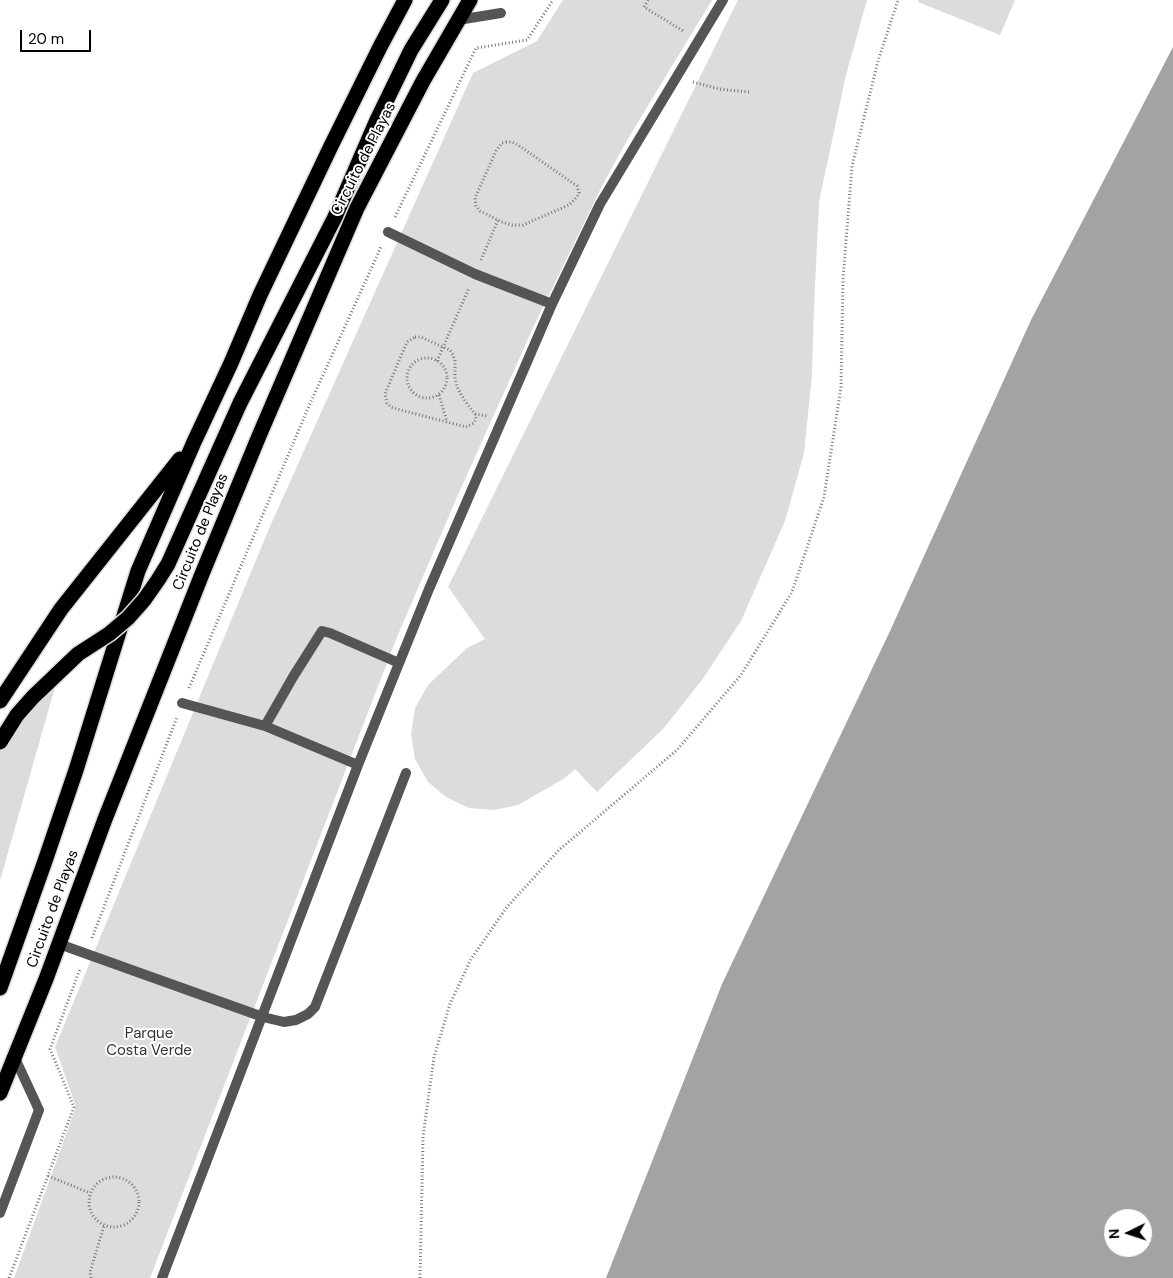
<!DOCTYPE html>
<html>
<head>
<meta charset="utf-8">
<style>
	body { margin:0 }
	#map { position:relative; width:1173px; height:1278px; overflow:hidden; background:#fff; font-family:"DM Sans",sans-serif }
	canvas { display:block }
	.north { position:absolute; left:1103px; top:1208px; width:50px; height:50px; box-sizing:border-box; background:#fff; border:1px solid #999; border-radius:50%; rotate:266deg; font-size:14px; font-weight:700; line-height:20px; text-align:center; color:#000 }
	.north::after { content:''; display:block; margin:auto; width:18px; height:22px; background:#000; clip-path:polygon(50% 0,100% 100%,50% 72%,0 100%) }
	.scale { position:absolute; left:20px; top:30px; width:71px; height:22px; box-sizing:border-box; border:2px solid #000; border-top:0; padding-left:6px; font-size:15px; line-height:18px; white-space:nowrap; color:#000; -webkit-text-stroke:4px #fff; paint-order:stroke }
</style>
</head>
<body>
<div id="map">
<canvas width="1173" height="1278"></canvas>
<div class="north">N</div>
<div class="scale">20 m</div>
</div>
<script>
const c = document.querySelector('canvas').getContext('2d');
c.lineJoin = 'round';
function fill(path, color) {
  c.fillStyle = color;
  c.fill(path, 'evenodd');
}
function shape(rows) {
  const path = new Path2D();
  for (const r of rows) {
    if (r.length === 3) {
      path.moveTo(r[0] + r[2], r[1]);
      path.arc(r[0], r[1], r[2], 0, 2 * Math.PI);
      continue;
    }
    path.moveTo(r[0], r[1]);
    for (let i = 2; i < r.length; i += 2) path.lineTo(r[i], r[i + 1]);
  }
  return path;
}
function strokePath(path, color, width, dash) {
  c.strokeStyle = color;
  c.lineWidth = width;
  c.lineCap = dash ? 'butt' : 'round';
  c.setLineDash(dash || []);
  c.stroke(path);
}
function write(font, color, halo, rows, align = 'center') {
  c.font = font + ' "DM Sans",sans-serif';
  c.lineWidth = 4;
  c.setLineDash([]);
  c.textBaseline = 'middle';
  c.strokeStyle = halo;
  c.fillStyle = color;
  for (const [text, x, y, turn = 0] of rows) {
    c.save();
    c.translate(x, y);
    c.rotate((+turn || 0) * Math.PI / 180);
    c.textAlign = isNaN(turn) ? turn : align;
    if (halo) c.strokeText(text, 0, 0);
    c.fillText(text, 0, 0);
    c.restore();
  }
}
fill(shape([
	[563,0,712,0,629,137,603,184,533,328,457,497,397,637,150,1278,14,1278,76,1107,55,1047,268,531,473,73,537,41],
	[738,0,867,0,846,75,819,202,814,308,812,375,804,453,785,521,741,621,702,680,663,729,597,792,575,769,565,778,518,805,494,810,469,808,446,797,428,782,415,759,411,734,415,708,428,685,467,648,485,639,448,587],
	[919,0,1015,0,1000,35,918,2],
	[57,680,1,877,0,879,0,728,5,721]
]), '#dcdcdc');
fill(shape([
	[1173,47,1173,1278,606,1278,722,984,890,631,1031,320],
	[1113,1218,1143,1218,1143,1248,1113,1248]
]), '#a3a3a3');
const highway = shape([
	[335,217,377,120,411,50,442,0],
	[0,701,61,609,180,459],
	[0,988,45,861,76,770,138,571,194,442,231,363,260,295,331,146,380,47,405,0],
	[0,1093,46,979,105,819,202,574,259,436,357,208,423,81,470,0]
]);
strokePath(highway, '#dbdbdb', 18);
strokePath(shape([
	[648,0,644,7,685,32],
	[693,82,719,89,749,92],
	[506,142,512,142,518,145,577,186,579,193,577,197,569,205,523,225,512,225,502,222,480,211,476,206,475,198,496,151,502,143,506,142],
	[395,217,476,48,527,40,553,0],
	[481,260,498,220],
	[415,337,421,337,443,347,450,350,453,355,455,361,455,379,458,389,465,401,475,414,476,419,474,423,466,427,397,409,391,407,387,403,385,394,387,389,407,342,415,337],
	[427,378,20],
	[437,361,469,288],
	[439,395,447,422],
	[475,414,487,416],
	[189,688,309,406,381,247],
	[92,938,177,717],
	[48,1176,90,1193],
	[114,1202,25],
	[9,1278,74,1107,50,1049,80,969],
	[91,1278,90,1272,104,1226],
	[420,1278,423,1137,434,1057,450,1004,471,959,507,907,559,850,677,750,741,675,792,592,824,497,841,387,843,279,852,166,878,61,898,0]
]), '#777', 3, [1, 2.5]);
strokePath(shape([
	[458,20,501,13],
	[388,232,475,274,552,304],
	[182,703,265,726,358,765],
	[265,726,293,677,322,631,330,633,399,663],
	[59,944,263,1017,284,1022,296,1020,308,1014,315,1007,406,773],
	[0,1213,39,1110,14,1056],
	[162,1278,358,765,429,589,552,304,600,204,723,0]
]), '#555', 10);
strokePath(highway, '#000', 15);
const highwayBridge = shape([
	[0,742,17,715,33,697,78,654,109,634,128,618,144,600,158,580,168,564,240,403,335,217]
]);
strokePath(highwayBridge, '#dbdbdb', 18, []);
strokePath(highwayBridge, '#000', 15);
write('15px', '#000', '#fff', [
	["Circuito de Playas",364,159,-63],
	["Circuito de Playas",201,532,-68],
	["Circuito de Playas",53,909,-70]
]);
write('15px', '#333', '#fff', [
	["Parque",149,1034],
	["Costa Verde",149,1051]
]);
</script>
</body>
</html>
